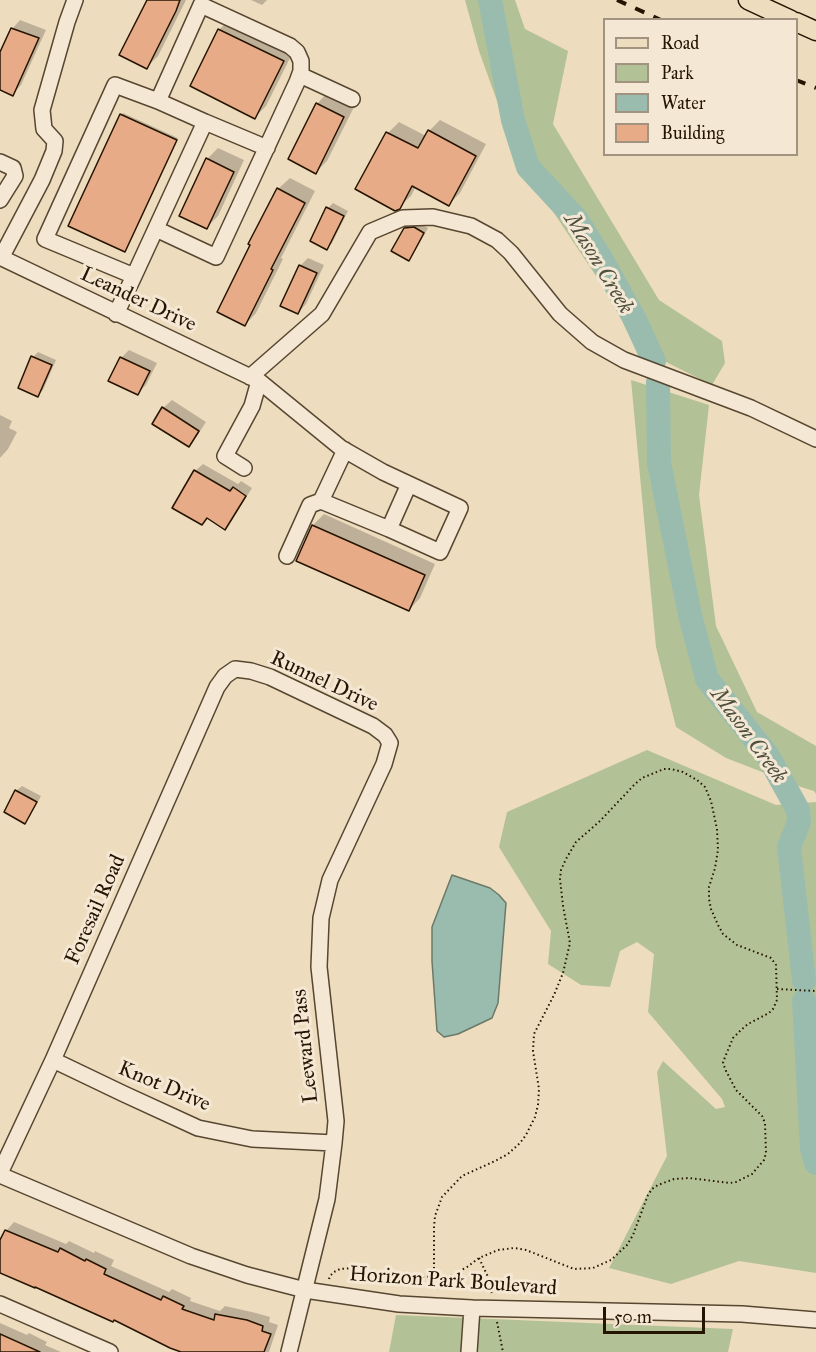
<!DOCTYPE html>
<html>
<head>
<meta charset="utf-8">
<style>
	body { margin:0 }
	#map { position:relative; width:816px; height:1352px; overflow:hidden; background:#eedcbe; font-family:"IM FELL Great Primer",serif }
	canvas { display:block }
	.legend { position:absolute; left:603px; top:18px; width:195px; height:138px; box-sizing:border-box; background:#f4e8d5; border:2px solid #a19380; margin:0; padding:8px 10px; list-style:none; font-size:18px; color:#251400 }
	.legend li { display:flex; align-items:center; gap:12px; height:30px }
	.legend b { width:30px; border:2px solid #a19380 }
	.scale { position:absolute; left:603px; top:1307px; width:102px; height:27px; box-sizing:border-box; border:3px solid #251400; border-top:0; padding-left:8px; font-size:18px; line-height:21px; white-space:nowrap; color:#251400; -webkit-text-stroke:4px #f4e8d5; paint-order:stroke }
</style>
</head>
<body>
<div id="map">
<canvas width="816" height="1352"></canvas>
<ul class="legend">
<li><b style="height:8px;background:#eedcbe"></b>Road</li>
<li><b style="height:16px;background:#b3c296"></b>Park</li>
<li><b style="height:16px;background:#9abcae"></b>Water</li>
<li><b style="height:16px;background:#e7ab88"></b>Building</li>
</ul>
<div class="scale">50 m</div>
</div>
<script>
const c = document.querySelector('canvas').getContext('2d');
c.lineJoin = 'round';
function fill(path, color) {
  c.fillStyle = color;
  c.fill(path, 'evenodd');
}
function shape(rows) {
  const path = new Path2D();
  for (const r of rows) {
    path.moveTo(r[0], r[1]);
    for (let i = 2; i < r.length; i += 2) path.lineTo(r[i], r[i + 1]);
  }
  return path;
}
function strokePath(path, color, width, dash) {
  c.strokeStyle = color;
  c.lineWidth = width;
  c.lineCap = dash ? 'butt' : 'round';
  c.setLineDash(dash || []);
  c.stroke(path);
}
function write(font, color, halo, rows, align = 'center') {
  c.font = font + ' "IM FELL Great Primer",serif';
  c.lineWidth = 6;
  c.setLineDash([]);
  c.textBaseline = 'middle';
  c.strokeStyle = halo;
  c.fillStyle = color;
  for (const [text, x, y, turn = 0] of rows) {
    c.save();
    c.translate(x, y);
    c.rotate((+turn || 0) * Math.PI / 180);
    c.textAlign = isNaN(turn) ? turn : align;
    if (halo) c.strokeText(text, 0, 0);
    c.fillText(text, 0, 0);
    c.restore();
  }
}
fill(shape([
	[465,0,515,0,525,29,568,51,553,124,659,300,722,341,725,363,712,385,640,349,606,291,518,159,479,51],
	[631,380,709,405,699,495,716,626,757,712,816,746,816,794,814,791,801,787,726,758,676,727,656,647],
	[647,750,776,805,816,802,816,1273,739,1261,671,1284,609,1268,667,1156,657,1072,663,1061,716,1109,725,1107,722,1099,648,1012,654,954,637,942,620,951,610,987,581,985,548,964,551,931,499,847,507,812],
	[396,1315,733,1329,728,1352,389,1352]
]), '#b3c296');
const water = shape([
	[452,875,490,888,499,895,506,903,498,1003,492,1018,458,1034,444,1037,437,1031,432,961,432,927,452,875]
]);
fill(water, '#9abcae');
strokePath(water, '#6b7968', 1.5);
fill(shape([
	[148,0,186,0,158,56,147,67],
	[251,0,267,0,262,5],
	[230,19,294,50,266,106,255,117,219,30],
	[20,20,46,30,21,85,13,94,0,88,0,56,12,29],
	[328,92,355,105,327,161,316,172,290,159,317,104],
	[123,113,178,138,127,248,125,251,121,115],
	[440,120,486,144,460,193,449,204,416,186,411,196,399,207,357,189,388,133,399,122,426,136,429,131],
	[218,148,244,160,218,216,207,227,207,159],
	[290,178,315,191,281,258,283,259,256,313,245,325,278,189],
	[333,203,348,211,332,243,327,248,328,208],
	[420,223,428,228,414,253,409,259,405,229,411,224],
	[308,258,324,265,306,304,298,313,300,266],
	[129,350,157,363,146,385,138,393,121,358],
	[38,352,56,360,43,390,38,395,33,357],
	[172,400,206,422,197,436,189,445,163,408],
	[0,415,12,421,9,428,17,432,8,449,0,458],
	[203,464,238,484,241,481,252,488,232,520,225,528,208,517,202,524,195,471],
	[324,514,435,564,420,598,409,610,298,559,313,525],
	[22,786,41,796,30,816,25,822,16,791],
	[14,1222,66,1244,69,1241,94,1253,95,1251,114,1260,111,1266,169,1292,172,1289,191,1298,190,1301,220,1311,225,1306,256,1313,270,1317,269,1322,278,1325,269,1352,186,1352,114,1319,0,1271,0,1244,6,1231],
	[0,1323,27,1335,29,1333,47,1342,45,1345,61,1352,0,1352]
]), '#0003');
strokePath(shape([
	[490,0,513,120,528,167,577,220,603,262,633,316,654,361],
	[658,383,659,463,690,615,707,679,768,756,798,810,799,822,789,847,804,981],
	[804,1001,812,1149,816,1163]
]), '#9abcae', 24);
const building = shape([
	[147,0,180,0,176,11,147,69,119,55,147,0],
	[11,28,39,38,13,96,0,90,0,52,11,28],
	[218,29,284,61,255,119,190,86,218,29],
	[316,103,344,117,316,174,288,159,316,103],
	[120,114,177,140,125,252,68,226,120,114],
	[428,130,476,156,449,206,412,186,400,209,395,211,355,189,386,132,418,148,428,130],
	[206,158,234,172,207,229,179,216,206,158],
	[277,188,305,203,271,269,273,270,245,326,217,312,250,245,248,244,277,188],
	[326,207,344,216,327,250,310,241,326,207],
	[414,227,424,233,409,261,391,251,404,228,414,227],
	[299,265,317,273,298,314,280,306,299,265],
	[31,356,52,365,38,397,18,388,31,356],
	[120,357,150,371,138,395,108,381,120,357],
	[162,407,199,431,189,447,152,424,162,407],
	[194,470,230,491,233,487,246,496,225,530,207,518,202,525,172,508,194,470],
	[312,525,425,575,409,611,296,561,312,525],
	[15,790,37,802,25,824,4,812,15,790],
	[5,1230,58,1252,60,1248,85,1261,86,1259,106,1269,104,1274,161,1300,163,1296,184,1306,182,1309,214,1320,215,1314,247,1320,263,1326,262,1331,271,1334,264,1352,181,1352,170,1348,114,1320,113,1322,35,1287,35,1288,0,1273,0,1240,5,1230],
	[0,1334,40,1352,0,1352,0,1334]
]);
fill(building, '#e7ab88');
strokePath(building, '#251400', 1.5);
const minor = shape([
	[300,75,352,99],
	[205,122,267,148],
	[0,162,13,168,15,176,0,200],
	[156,229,216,257,297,82,301,71,301,61,297,52,290,46,201,5,158,101],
	[0,257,259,381,341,448,383,472,460,508,440,552,389,529,321,501,345,450],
	[1,258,42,180,54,151,55,141,44,129,42,110,67,22,75,0],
	[116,314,134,276,205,122,158,101,115,85,45,239,134,276],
	[250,377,322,314,370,232,403,218,433,217,471,226,497,240,511,253,560,314,592,342,624,360,751,408,816,439],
	[244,468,225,456,252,406,259,381],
	[389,529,409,484],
	[287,556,310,505,321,501],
	[53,1060,124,1094,198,1128,252,1139,334,1143],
	[0,1173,53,1060,217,687,225,676,235,669,251,671,270,677,373,726,385,735,390,743,384,764,330,880,321,918,319,967,336,1121,334,1143,327,1199,289,1352],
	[0,1175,191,1256,247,1275,305,1290,399,1304,472,1308,742,1314,816,1320],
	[0,1304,110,1352],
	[469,1352,472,1308]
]);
const major = shape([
	[748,0,791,20],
	[796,22,816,31]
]);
strokePath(minor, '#574630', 18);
strokePath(major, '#251400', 21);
strokePath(shape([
	[664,769,671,769,683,772,697,780,705,787,711,801,717,829,718,850,715,868,709,887,709,899,711,909,718,925,723,934,737,945,771,958,776,965,777,1000,773,1009,769,1013,748,1024,741,1030,733,1038,723,1062,725,1069,736,1090,762,1116,765,1123,766,1153,764,1160,752,1174,736,1182,730,1183,689,1178,674,1179,658,1185,652,1189,648,1195,633,1235,627,1245,611,1260,593,1268,574,1269,526,1250,514,1248,498,1250,479,1258,467,1267,450,1276,434,1277,434,1227,435,1216,442,1197,462,1176,495,1161,508,1154,520,1143,526,1135,535,1117,538,1105,539,1089,533,1051,534,1034,554,995,563,973,570,943,563,906,560,879,561,870,566,859,576,842,600,821,634,785,642,778,664,769],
	[777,989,816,991],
	[479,1258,489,1279,492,1295],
	[329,1279,330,1276,334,1272,340,1269,352,1268,394,1276,434,1277],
	[497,1322,503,1352]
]), '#251400', 2, [1.5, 3]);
strokePath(minor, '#f4e8d5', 15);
strokePath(major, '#eedcbe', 18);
strokePath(shape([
	[617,0,661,20],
	[796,80,816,88]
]), '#251400', 4, [10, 10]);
write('21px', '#251400', '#f4e8d5', [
	["Leander Drive",138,300,25],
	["Runnel Drive",324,682,25],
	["Foresail Road",96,910,-66],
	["Leeward Pass",306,1046,-96],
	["Knot Drive",164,1087,23],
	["Horizon Park Boulevard",453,1282,4]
]);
write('italic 22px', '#4e4f3d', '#f4e8d5', [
	["Mason Creek",598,264,59],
	["Mason Creek",748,736,54]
]);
</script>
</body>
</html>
